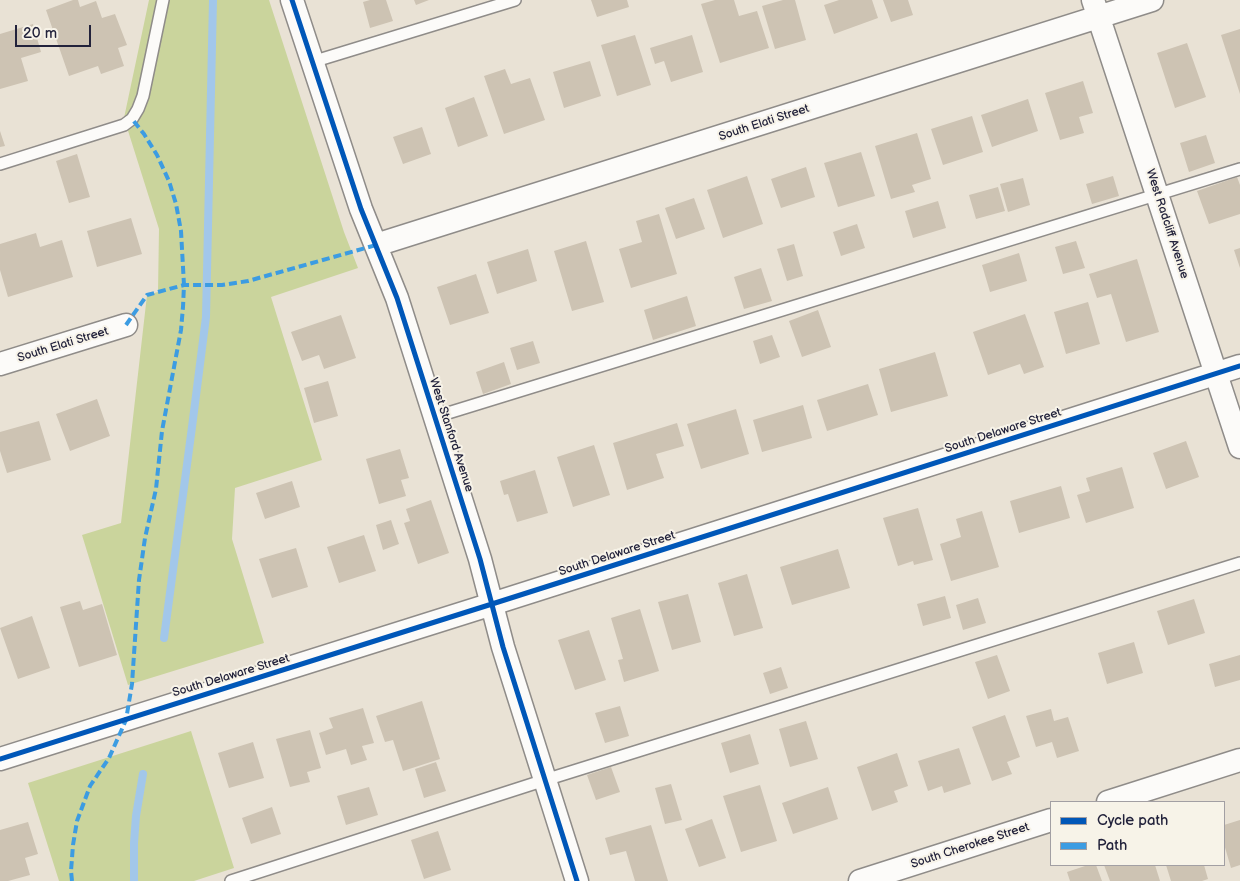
<!DOCTYPE html>
<html>
<head>
<meta charset="utf-8">
<style>
	body { margin:0 }
	#map { position:relative; width:1240px; height:881px; overflow:hidden; background:#e9e2d5; font-family:"Balsamiq Sans",sans-serif }
	canvas { display:block }
	.legend { position:absolute; left:1050px; top:801px; width:175px; height:65px; box-sizing:border-box; background:#f7f3e8; border:1px solid #a29fa3; margin:0; padding:6px 9px; list-style:none; font-size:15px; color:#22223b }
	.legend li { display:flex; align-items:center; gap:10px; height:25px }
	.legend b { width:25px; border:1px solid #a29fa3 }
	.scale { position:absolute; left:15px; top:25px; width:76px; height:22px; box-sizing:border-box; border:2px solid #22223b; border-top:0; padding-left:6px; font-size:15px; line-height:18px; white-space:nowrap; color:#22223b; -webkit-text-stroke:4px #f7f3e8; paint-order:stroke }
</style>
</head>
<body>
<div id="map">
<canvas width="1240" height="881"></canvas>
<ul class="legend">
<li><b style="height:6px;background:#0057b8"></b>Cycle path</li>
<li><b style="height:6px;background:#3c9ce2"></b>Path</li>
</ul>
<div class="scale">20 m</div>
</div>
<script>
const c = document.querySelector('canvas').getContext('2d');
c.lineJoin = 'round';
function fill(path, color) {
  c.fillStyle = color;
  c.fill(path, 'evenodd');
}
function shape(rows) {
  const path = new Path2D();
  for (const r of rows) {
    path.moveTo(r[0], r[1]);
    for (let i = 2; i < r.length; i += 2) path.lineTo(r[i], r[i + 1]);
  }
  return path;
}
function strokePath(path, color, width, dash) {
  c.strokeStyle = color;
  c.lineWidth = width;
  c.lineCap = dash ? 'butt' : 'round';
  c.setLineDash(dash || []);
  c.stroke(path);
}
function write(font, color, halo, rows, align = 'center') {
  c.font = font + ' "Balsamiq Sans",sans-serif';
  c.lineWidth = 4;
  c.setLineDash([]);
  c.textBaseline = 'middle';
  c.strokeStyle = halo;
  c.fillStyle = color;
  for (const [text, x, y, turn = 0] of rows) {
    c.save();
    c.translate(x, y);
    c.rotate((+turn || 0) * Math.PI / 180);
    c.textAlign = isNaN(turn) ? turn : align;
    if (halo) c.strokeText(text, 0, 0);
    c.fillText(text, 0, 0);
    c.restore();
  }
}
fill(shape([
	[149,0,269,0,344,232,358,268,271,297,322,460,235,488,232,539,264,643,128,685,82,535,121,523,147,295,158,292,159,229,124,118],
	[191,731,234,868,194,881,59,881,28,783]
]), '#cad49c');
strokePath(shape([
	[164,638,192,427,206,317,213,0],
	[134,881,134,843,136,816,143,774]
]), '#a2c7ea', 8);
fill(shape([
	[73,0,78,0,80,7,96,1,102,18,115,14,127,45,118,48,124,66,101,74,98,66,69,76,46,10],
	[370,0,386,0,393,21,370,28,363,2],
	[414,0,429,0,416,5],
	[591,0,627,0,629,7,597,17],
	[715,0,734,0,739,16,757,11,769,48,720,63,701,4],
	[783,0,795,0,806,40,775,49,762,6],
	[839,0,872,0,878,18,834,34,824,5],
	[883,0,908,0,913,15,891,22],
	[33,24,41,52,21,58,28,81,0,89,0,34],
	[1240,29,1240,94,1221,35],
	[635,35,651,85,617,96,601,45],
	[692,35,703,72,671,82,664,61,655,64,650,48],
	[1187,43,1206,97,1175,108,1157,53],
	[590,61,601,96,564,108,553,72],
	[505,69,511,84,530,78,545,120,504,134,484,76],
	[1083,81,1093,113,1079,117,1084,133,1060,140,1045,93],
	[474,97,488,136,458,147,445,108],
	[1028,99,1038,131,992,147,981,115],
	[972,116,983,152,943,165,931,129],
	[422,127,431,154,403,164,393,137],
	[0,131,5,146,0,147],
	[917,133,931,179,912,185,915,192,891,199,875,146],
	[1206,135,1215,163,1189,172,1180,143],
	[861,152,875,196,838,207,824,163],
	[77,154,90,197,69,203,56,161],
	[806,167,815,197,781,208,771,179],
	[747,176,763,224,723,238,707,190],
	[1113,176,1119,196,1092,204,1086,184],
	[1237,177,1240,185,1240,214,1209,224,1197,191],
	[1023,178,1030,205,1008,212,1000,184],
	[998,187,1005,211,976,219,969,195],
	[694,198,705,229,676,239,665,208],
	[938,201,946,228,913,238,905,211],
	[659,214,677,274,631,288,619,249,642,242,636,221],
	[131,218,142,254,97,267,87,231],
	[857,224,865,248,841,256,833,232],
	[36,233,40,247,62,240,73,277,8,297,0,270,0,244],
	[586,241,604,302,572,311,554,251],
	[1076,241,1085,268,1063,274,1055,247],
	[794,244,803,276,787,281,777,249],
	[1240,248,1240,268,1234,250],
	[528,249,537,281,497,294,487,262],
	[1019,253,1027,281,990,292,982,265],
	[1137,259,1159,332,1126,342,1111,294,1097,298,1089,274],
	[761,268,772,301,744,309,734,277],
	[476,274,489,313,450,325,437,287],
	[687,296,696,326,653,340,644,310],
	[1088,302,1100,344,1066,354,1054,312],
	[818,310,831,347,802,357,789,321],
	[1025,314,1044,367,1024,374,1020,364,988,375,973,332],
	[341,315,356,358,324,369,319,355,302,361,291,332],
	[772,335,780,357,760,364,753,341],
	[533,341,540,363,517,370,510,348],
	[935,352,948,396,891,412,879,369],
	[504,362,511,384,483,394,476,372],
	[328,381,338,416,314,423,304,388],
	[868,384,878,415,827,431,817,400],
	[97,399,110,436,70,451,56,414],
	[803,405,812,438,762,452,753,420],
	[736,409,749,454,701,469,687,424],
	[39,421,51,460,7,473,0,451,0,432],
	[677,423,684,446,656,454,664,478,627,490,613,443],
	[1186,441,1199,477,1166,489,1153,453],
	[594,445,610,495,573,507,557,457],
	[400,449,409,478,401,480,406,496,379,504,366,459],
	[1122,467,1134,508,1086,523,1077,495,1090,491,1086,478],
	[535,470,548,513,517,522,508,494,504,495,500,481],
	[292,481,300,507,265,519,256,493],
	[1061,486,1070,518,1019,533,1010,501],
	[431,500,449,553,418,564,404,523,410,521,406,509],
	[918,508,933,560,914,565,913,561,898,566,883,518],
	[982,511,999,567,951,581,940,544,961,537,956,519],
	[391,520,399,544,383,550,376,525],
	[364,535,376,571,339,583,327,547],
	[296,548,308,587,272,598,259,559],
	[838,549,850,588,792,605,780,567],
	[747,574,763,628,734,636,718,583],
	[688,594,701,642,672,650,658,602],
	[945,596,951,618,923,626,917,604],
	[978,598,986,623,963,630,956,605],
	[1194,599,1205,633,1168,645,1157,611],
	[80,601,83,610,102,604,117,655,79,667,60,607],
	[640,609,659,671,624,682,618,660,623,659,611,618],
	[32,616,50,668,18,679,0,628],
	[589,630,606,680,575,690,558,640],
	[1134,642,1143,673,1107,684,1098,653],
	[997,655,1010,691,988,699,975,662],
	[1240,655,1240,680,1215,687,1209,664],
	[781,667,788,688,770,694,763,673],
	[422,701,440,759,403,771,393,740,385,742,376,716],
	[620,706,629,736,605,743,595,713],
	[363,708,374,743,362,746,367,760,351,765,346,749,326,755,319,733,333,728,329,718],
	[1051,709,1054,721,1068,717,1079,751,1057,758,1052,742,1036,747,1026,716],
	[1005,715,1020,757,1007,762,1012,774,992,781,972,727],
	[806,721,818,759,790,767,779,729],
	[310,730,321,768,307,772,310,782,290,787,276,739],
	[750,734,759,764,730,773,721,743],
	[253,742,264,778,229,788,218,753],
	[959,748,971,784,944,793,942,786,928,791,918,761],
	[897,753,908,786,894,791,898,802,872,811,857,767],
	[436,762,446,791,424,798,415,769],
	[611,767,620,792,596,800,587,775],
	[671,784,682,820,665,824,655,788],
	[760,785,777,841,741,852,723,796],
	[369,787,378,815,346,825,337,796],
	[828,787,838,819,793,834,782,803],
	[272,807,281,834,251,844,242,818],
	[712,819,726,858,699,867,685,829],
	[1240,820,1240,865,1231,868,1224,844,1224,825],
	[28,822,38,854,25,858,30,875,8,881,0,881,0,830],
	[651,825,668,881,635,881,626,851,610,855,605,838],
	[438,831,451,870,424,879,411,840],
	[1088,865,1096,865,1102,881,1070,881,1067,872],
	[1104,865,1155,865,1160,881,1110,881],
	[1166,865,1204,865,1208,879,1202,881,1171,881]
]), '#cdc3b3');
const lane = shape([
	[312,62,515,0],
	[0,164,124,125,132,119,138,109,143,96,163,0],
	[435,417,1240,169],
	[231,881,545,780,1240,563]
]);
const street = shape([
	[292,0,361,209,397,298,480,559,503,647,577,881],
	[1093,0,1240,447],
	[376,245,1152,0],
	[0,364,126,325],
	[0,759,492,604,1240,366],
	[1108,802,1240,760],
	[860,881,1051,820]
]);
strokePath(lane, '#8f8c89', 14);
strokePath(street, '#8f8c89', 25);
strokePath(lane, '#fcfbf9', 11);
strokePath(street, '#fcfbf9', 22);
strokePath(shape([
	[126,325,147,295,184,285,222,285,248,281,376,245],
	[72,881,71,871,73,845,77,821,90,786,109,758,126,720,132,684,139,580,145,538,156,489,162,431,181,330,183,307,184,285,181,231,176,204,169,181,157,155,144,134,132,119]
]), '#3c9ce2', 4, [8, 4]);
strokePath(shape([
	[292,0,361,209,397,298,480,559,503,647,577,881],
	[0,759,492,604,1240,366]
]), '#0057b8', 5);
write('12px', '#22223b', '#f7f3e8', [
	["South Elati Street",764,123,-18],
	["West Radcliff Avenue",1167,224,72],
	["South Elati Street",63,345,-17],
	["South Delaware Street",1003,431,-18],
	["West Stanford Avenue",451,435,72],
	["South Delaware Street",617,554,-18],
	["South Delaware Street",231,676,-17],
	["South Cherokee Street",970,846,-18]
]);
</script>
</body>
</html>
